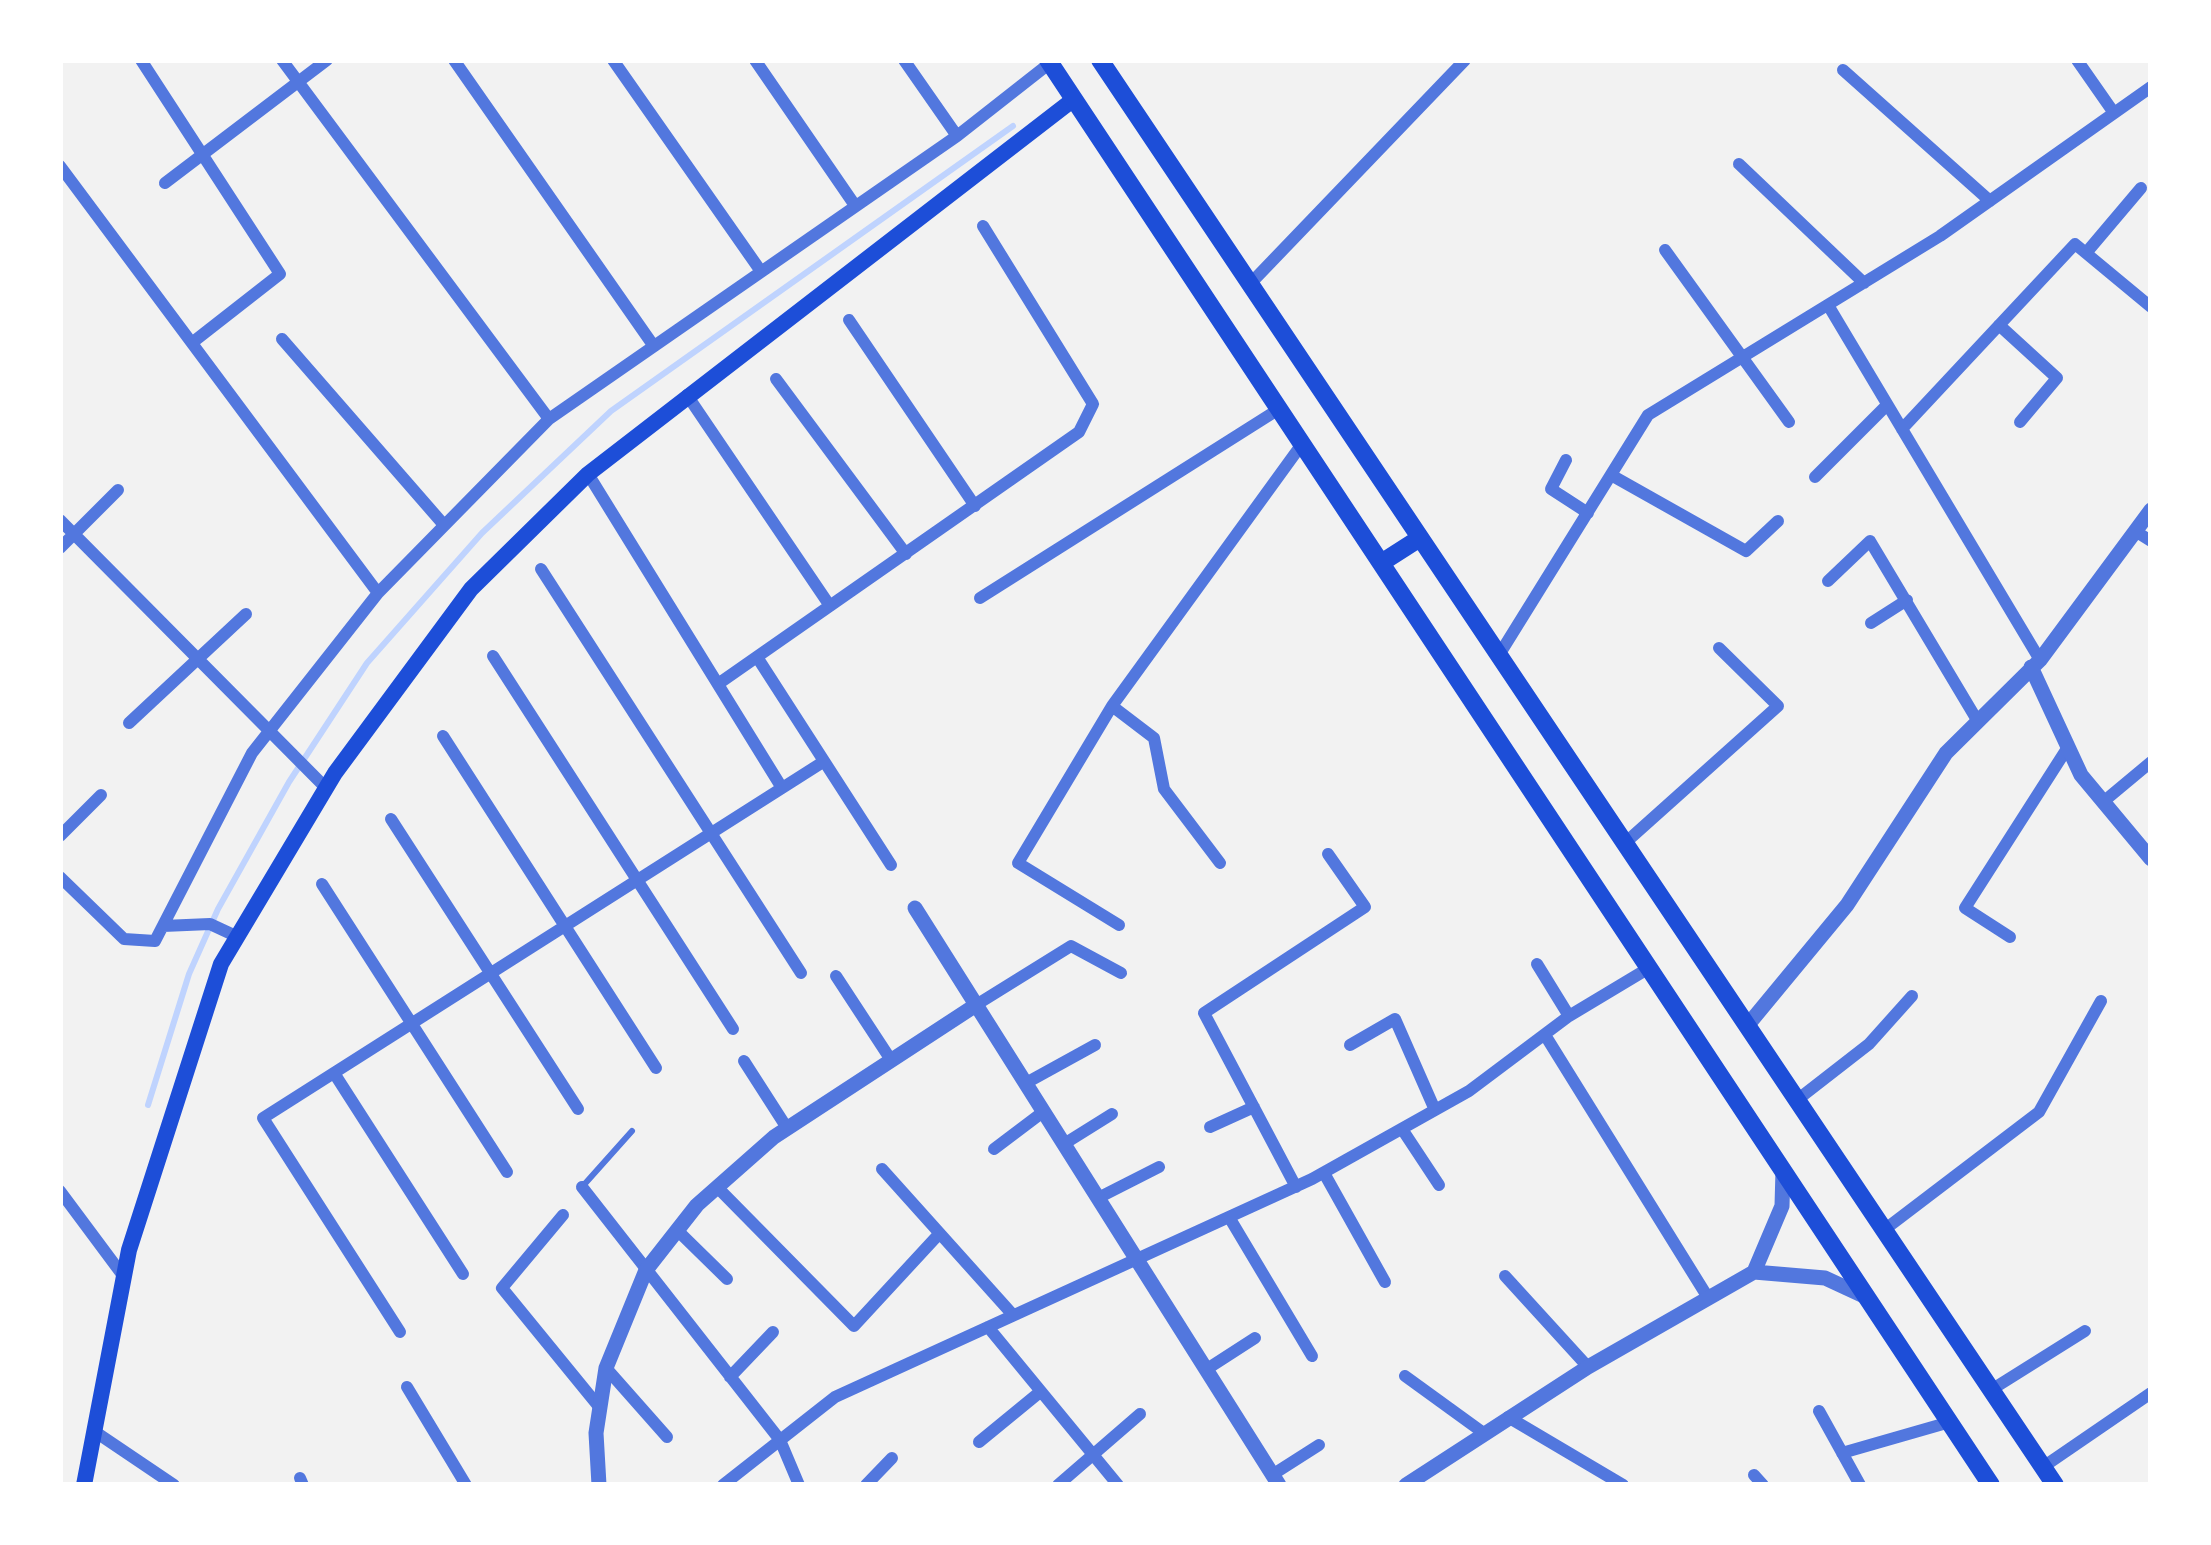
<!DOCTYPE html>
<html>
<head>
<meta charset="utf-8">
<style>
	body { margin:0 }
	#map { position:relative; width:2211px; height:1545px; overflow:hidden; background:#f2f2f2; font-family:Arial,sans-serif }
	canvas { display:block }
	.frame { position:absolute; inset:0; border:63px solid #fff; pointer-events:none }
</style>
</head>
<body>
<div id="map">
<canvas width="2211" height="1545"></canvas>
<div class="frame"></div>
</div>
<script>
const c = document.querySelector('canvas').getContext('2d');
c.lineJoin = 'round';
function shape(rows) {
  const path = new Path2D();
  for (const r of rows) {
    path.moveTo(r[0], r[1]);
    for (let i = 2; i < r.length; i += 2) path.lineTo(r[i], r[i + 1]);
  }
  return path;
}
function strokePath(path, color, width, dash) {
  c.strokeStyle = color;
  c.lineWidth = width;
  c.lineCap = dash ? 'butt' : 'round';
  c.setLineDash(dash || []);
  c.stroke(path);
}
strokePath(shape([
	[148,1105,189,974,218,909,289,782,367,663,482,533,611,411,1013,126]
]), '#bfd3fe', 6);
strokePath(shape([
	[582,1187,632,1131]
]), '#5277de', 6);
strokePath(shape([
	[141,60,280,274,193,342],
	[282,60,549,419],
	[454,60,653,345],
	[613,60,760,270],
	[755,60,854,204],
	[904,60,957,136],
	[2077,60,2114,113],
	[1843,70,1990,201],
	[1739,164,1864,283],
	[60,166,378,593],
	[165,183,327,60],
	[1665,250,1789,422],
	[2086,253,2141,188],
	[1250,284,1465,60],
	[1828,305,2040,660],
	[849,320,975,506],
	[1999,325,2057,378,2020,422],
	[282,339,444,525],
	[776,379,906,554],
	[687,395,830,606],
	[1902,429,2075,244,2151,307],
	[1566,460,1551,489,1588,513],
	[588,474,782,788],
	[1611,475,1746,551,1778,521],
	[1815,477,1887,405],
	[60,520,326,788],
	[2135,531,2151,541],
	[60,548,118,490],
	[541,569,801,973],
	[1828,581,1870,541,1977,720],
	[980,598,1279,409],
	[1871,623,1907,600],
	[1499,655,1648,415,1940,236,2151,87],
	[493,656,733,1029],
	[757,657,891,865],
	[718,684,1079,432,1093,404,983,226],
	[1112,706,1018,863,1119,925],
	[129,723,246,614],
	[443,736,656,1068],
	[2103,802,2151,762],
	[391,819,578,1109],
	[60,836,101,795],
	[1625,843,1778,706,1719,648],
	[1220,863,1164,789,1154,738,1112,706,1302,444],
	[60,877,124,939,155,941,252,753,378,593,549,419,957,136,1050,63],
	[322,884,507,1172],
	[163,926,210,924,238,937],
	[2010,937,1965,908,2068,747],
	[1537,964,1569,1016],
	[836,976,891,1060],
	[976,1005,1071,946,1121,973],
	[1545,1035,1707,1296],
	[1350,1045,1395,1019,1435,1110],
	[744,1061,787,1128],
	[334,1073,463,1274],
	[1026,1083,1095,1045],
	[1797,1100,1869,1044,1912,996],
	[1210,1127,1254,1107],
	[1402,1129,1439,1185],
	[1064,1144,1112,1114],
	[994,1149,1043,1112],
	[882,1169,1013,1315],
	[1324,1173,1385,1282],
	[582,1187,780,1440,799,1485],
	[717,1187,854,1326,939,1234],
	[1296,1187,1204,1013,1365,907,1328,854],
	[60,1191,124,1277],
	[1098,1198,1159,1167],
	[563,1215,502,1288,600,1408],
	[1229,1217,1312,1356],
	[677,1230,727,1279],
	[1884,1230,2039,1112,2101,1001],
	[1505,1276,1588,1367],
	[988,1327,1118,1485],
	[400,1332,263,1118,823,762],
	[606,1368,667,1437],
	[1207,1369,1255,1338],
	[1405,1376,1485,1434],
	[730,1377,773,1332],
	[407,1387,466,1485],
	[1991,1390,2085,1331],
	[1819,1411,1860,1485],
	[1508,1417,1623,1485],
	[94,1431,174,1485],
	[979,1442,1040,1392],
	[1842,1453,1950,1422],
	[2043,1467,2151,1393],
	[1272,1475,1319,1445],
	[1754,1475,1763,1485],
	[300,1478,303,1485],
	[723,1485,835,1397,1312,1179,1469,1091,1569,1016,1649,968],
	[866,1485,892,1458],
	[1058,1485,1140,1414]
]), '#5277de', 12);
strokePath(shape([
	[2031,667,2081,775,2151,859],
	[915,908,1279,1485],
	[1747,1026,1847,905,1946,753,2040,660,2151,510],
	[1754,1272,1782,1206,1783,1170],
	[599,1485,596,1433,606,1368,646,1270,697,1205,774,1137,976,1005],
	[1406,1485,1588,1367,1754,1272,1825,1278,1866,1297]
]), '#5277de', 15);
strokePath(shape([
	[84,1485,129,1250,221,964,335,773,471,589,588,474,1074,99]
]), '#1d4ed8', 16);
strokePath(shape([
	[1048,60,1991,1485],
	[1100,60,2055,1485],
	[1381,563,1420,538]
]), '#1d4ed8', 18);
</script>
</body>
</html>
